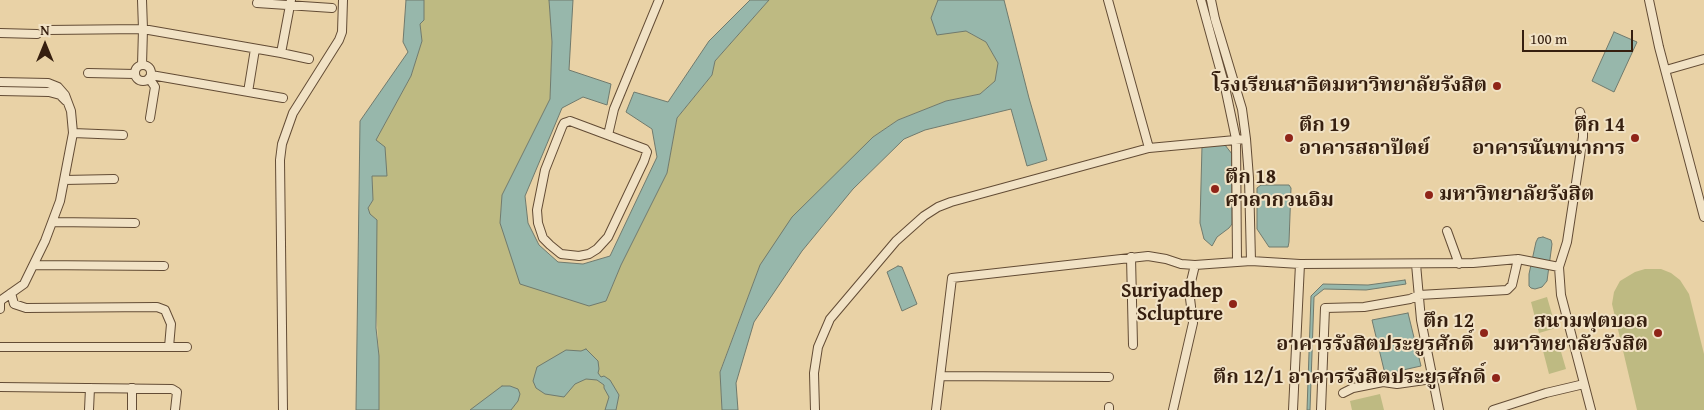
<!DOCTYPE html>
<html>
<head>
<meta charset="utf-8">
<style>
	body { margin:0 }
	#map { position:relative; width:1704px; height:410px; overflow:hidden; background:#e9d2a6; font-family:"Gentium Book Plus",serif }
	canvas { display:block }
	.north { position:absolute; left:20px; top:20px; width:50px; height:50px; -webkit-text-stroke:4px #f1e2c5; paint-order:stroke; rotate:0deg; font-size:14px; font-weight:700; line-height:20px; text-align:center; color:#361f0f }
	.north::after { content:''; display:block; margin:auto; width:18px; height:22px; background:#361f0f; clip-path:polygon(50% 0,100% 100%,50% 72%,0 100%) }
	.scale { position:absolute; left:1522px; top:30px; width:111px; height:22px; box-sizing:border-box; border:2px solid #361f0f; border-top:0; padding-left:6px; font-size:15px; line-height:18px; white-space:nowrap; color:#361f0f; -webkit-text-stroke:4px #f1e2c5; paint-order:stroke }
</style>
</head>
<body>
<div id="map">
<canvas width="1704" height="410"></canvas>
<div class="north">N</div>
<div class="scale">100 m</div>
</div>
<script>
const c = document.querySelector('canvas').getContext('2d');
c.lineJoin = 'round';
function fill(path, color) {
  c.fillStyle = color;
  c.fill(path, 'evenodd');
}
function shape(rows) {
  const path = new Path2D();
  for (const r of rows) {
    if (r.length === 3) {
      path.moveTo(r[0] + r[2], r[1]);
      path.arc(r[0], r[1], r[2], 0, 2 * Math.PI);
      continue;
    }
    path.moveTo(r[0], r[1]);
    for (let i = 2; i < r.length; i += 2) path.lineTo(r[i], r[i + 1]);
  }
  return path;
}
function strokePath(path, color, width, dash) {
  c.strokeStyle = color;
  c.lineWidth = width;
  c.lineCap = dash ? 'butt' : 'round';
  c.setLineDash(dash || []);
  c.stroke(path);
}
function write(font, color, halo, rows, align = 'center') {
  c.font = font + ' "Gentium Book Plus","Noto Serif Thai",serif';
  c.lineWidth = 4;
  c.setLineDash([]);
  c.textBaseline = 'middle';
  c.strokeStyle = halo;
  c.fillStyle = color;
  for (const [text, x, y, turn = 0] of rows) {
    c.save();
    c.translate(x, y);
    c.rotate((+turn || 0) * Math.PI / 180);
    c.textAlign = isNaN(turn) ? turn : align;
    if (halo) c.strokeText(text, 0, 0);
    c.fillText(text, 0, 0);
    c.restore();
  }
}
fill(shape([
	[424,0,549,0,552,42,550,99,502,195,500,223,606,301,621,265,667,173,677,118,712,75,715,61,769,0,938,0,931,18,966,31,986,42,998,63,995,81,980,94,946,101,898,120,873,137,760,265,720,371,722,410,379,410,379,356,370,214,368,208,373,200,372,175,387,176,376,140,411,76,422,41,420,24,424,20],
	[1645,269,1661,269,1671,273,1680,280,1689,294,1704,354,1704,410,1637,410,1612,304,1614,292,1620,281,1635,272],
	[1547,297,1556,328,1539,333,1531,302],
	[1557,338,1566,369,1549,374,1541,343],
	[1380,394,1384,410,1352,410,1350,401]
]), '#beba82');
const water = shape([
	[406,0,424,0,424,20,420,24,422,41,411,76,376,140,385,147,387,176,372,176,373,200,368,208,370,214,377,220,376,328,379,356,379,410,356,410,360,121,408,52,403,42,406,0],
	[549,0,573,0,569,70,611,84,607,105,583,97,562,108,525,196,528,223,539,245,558,262,583,264,610,256,657,157,652,129,626,112,634,92,668,102,709,41,750,0,769,0,715,61,712,75,677,118,667,173,621,265,606,301,589,306,520,284,500,223,502,195,550,99,552,42,549,0],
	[938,0,1004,0,1029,98,1047,160,1027,166,1011,109,925,130,904,139,853,189,802,251,754,322,736,383,738,410,722,410,720,372,760,265,792,217,873,137,898,120,946,101,980,94,995,81,998,63,986,42,966,31,937,35,931,18,938,0],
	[1614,32,1637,42,1614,92,1592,81,1614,32],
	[1225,145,1232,154,1232,224,1229,228,1217,237,1212,246,1204,239,1200,223,1202,146,1225,145],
	[1261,185,1289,185,1291,188,1289,242,1288,247,1269,247,1257,229,1257,188,1261,185],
	[1543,237,1551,240,1552,244,1547,281,1542,287,1535,289,1531,288,1529,286,1529,274,1536,242,1538,238,1543,237],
	[898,266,902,267,917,304,902,311,887,272,898,266],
	[1405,280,1406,284,1366,290,1324,289,1314,297,1310,410,1307,410,1311,296,1323,284,1368,285,1405,280],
	[1408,313,1421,366,1385,374,1372,320,1408,313],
	[586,349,598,361,599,369,598,373,601,377,604,376,610,380,619,395,616,410,605,410,609,397,604,388,604,385,597,380,586,379,575,384,564,397,545,394,536,388,533,381,537,367,566,350,581,351,586,349],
	[502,386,510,386,518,389,520,394,518,401,511,410,470,410,502,386]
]);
fill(water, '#97b7ab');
strokePath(water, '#707a6d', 1);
const minor = shape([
	[142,0,143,29,142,65],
	[1108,0,1149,148],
	[1201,0,1225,87,1236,139,1237,262],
	[1211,0,1215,19,1242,109,1246,139,1249,178,1251,261],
	[1649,0,1659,47,1704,217],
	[257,3,332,8],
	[47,30,143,29,281,53,309,59],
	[0,33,37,34],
	[281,53,291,0],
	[143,73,8],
	[1666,70,1704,59],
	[88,73,135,74],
	[151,75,283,98],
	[149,78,155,87,150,118],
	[0,91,49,92,60,95,66,101],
	[248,92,255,49],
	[1580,112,1583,123,1583,137,1567,242,1559,267,1561,295,1591,410],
	[570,121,645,149,647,152,644,161,608,237,597,249,589,254,579,256,561,254,550,245,543,238,538,223,537,210,545,170,562,127,564,123,570,121],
	[73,133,123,135],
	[608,135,614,109,659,0],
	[64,180,114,179],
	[53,222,135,223],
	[1447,231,1459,264],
	[1131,257,1133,345],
	[1416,264,1421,320,1439,410],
	[34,265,164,266],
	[11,293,14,304,26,308,157,307,165,310,171,324,169,347],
	[0,301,24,284,45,241,60,201,73,133,71,111,65,95,58,87,48,83,0,82],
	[0,301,0,309],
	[0,347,187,347],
	[941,376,1109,377],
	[0,387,172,389,177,392,175,410],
	[132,388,132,410],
	[1343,393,1353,388,1383,382,1397,384,1432,379],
	[89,410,90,388],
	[283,410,280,160,282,144,293,113,339,40,342,32,343,0],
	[815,410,814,373,818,347,830,319,896,241,924,216,938,207,951,202,1149,148,1246,139],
	[936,410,952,278,1148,256,1166,259,1181,264,1195,265,1251,261,1300,264,1473,263,1518,259,1559,267],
	[1109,410,1109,407],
	[1173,410,1193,323,1189,290,1195,265],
	[1293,410,1300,264],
	[1321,410,1325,308,1364,307,1410,299,1419,295,1507,290,1512,285,1518,259],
	[1493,410,1546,393,1584,384]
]);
strokePath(minor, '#634c35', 10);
strokePath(minor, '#f1e2c5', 8);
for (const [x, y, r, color] of [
	[1497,86,5,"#8f2418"],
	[1289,138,5,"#8f2418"],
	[1635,138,5,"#8f2418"],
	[1215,189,5,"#8f2418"],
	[1429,195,5,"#8f2418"],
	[1233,304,5,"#8f2418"],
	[1484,333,5,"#8f2418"],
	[1658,333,5,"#8f2418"],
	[1496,378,5,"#8f2418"]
]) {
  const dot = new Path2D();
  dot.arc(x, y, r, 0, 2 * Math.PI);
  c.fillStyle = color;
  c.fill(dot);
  strokePath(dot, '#f1e2c5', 2);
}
write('bold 20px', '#361f0f', '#f1e2c5', [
	["โรงเรียนสาธิตมหาวิทยาลัยรังสิต",1487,86],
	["ตึก 19",1299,126,"left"],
	["อาคารสถาปัตย์",1299,149,"left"],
	["ตึก 14",1625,126],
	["อาคารนันทนาการ",1625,149],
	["ตึก 18",1225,178,"left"],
	["ศาลากวนอิม",1225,201,"left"],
	["มหาวิทยาลัยรังสิต",1439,195,"left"],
	["Suriyadhep",1223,292],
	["Sclupture",1223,315],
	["ตึก 12",1474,322],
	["อาคารรังสิตประยูรศักดิ์",1474,345],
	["สนามฟุตบอล",1648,322],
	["มหาวิทยาลัยรังสิต",1648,345],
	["ตึก 12/1 อาคารรังสิตประยูรศักดิ์",1486,378]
], 'right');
</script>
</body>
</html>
